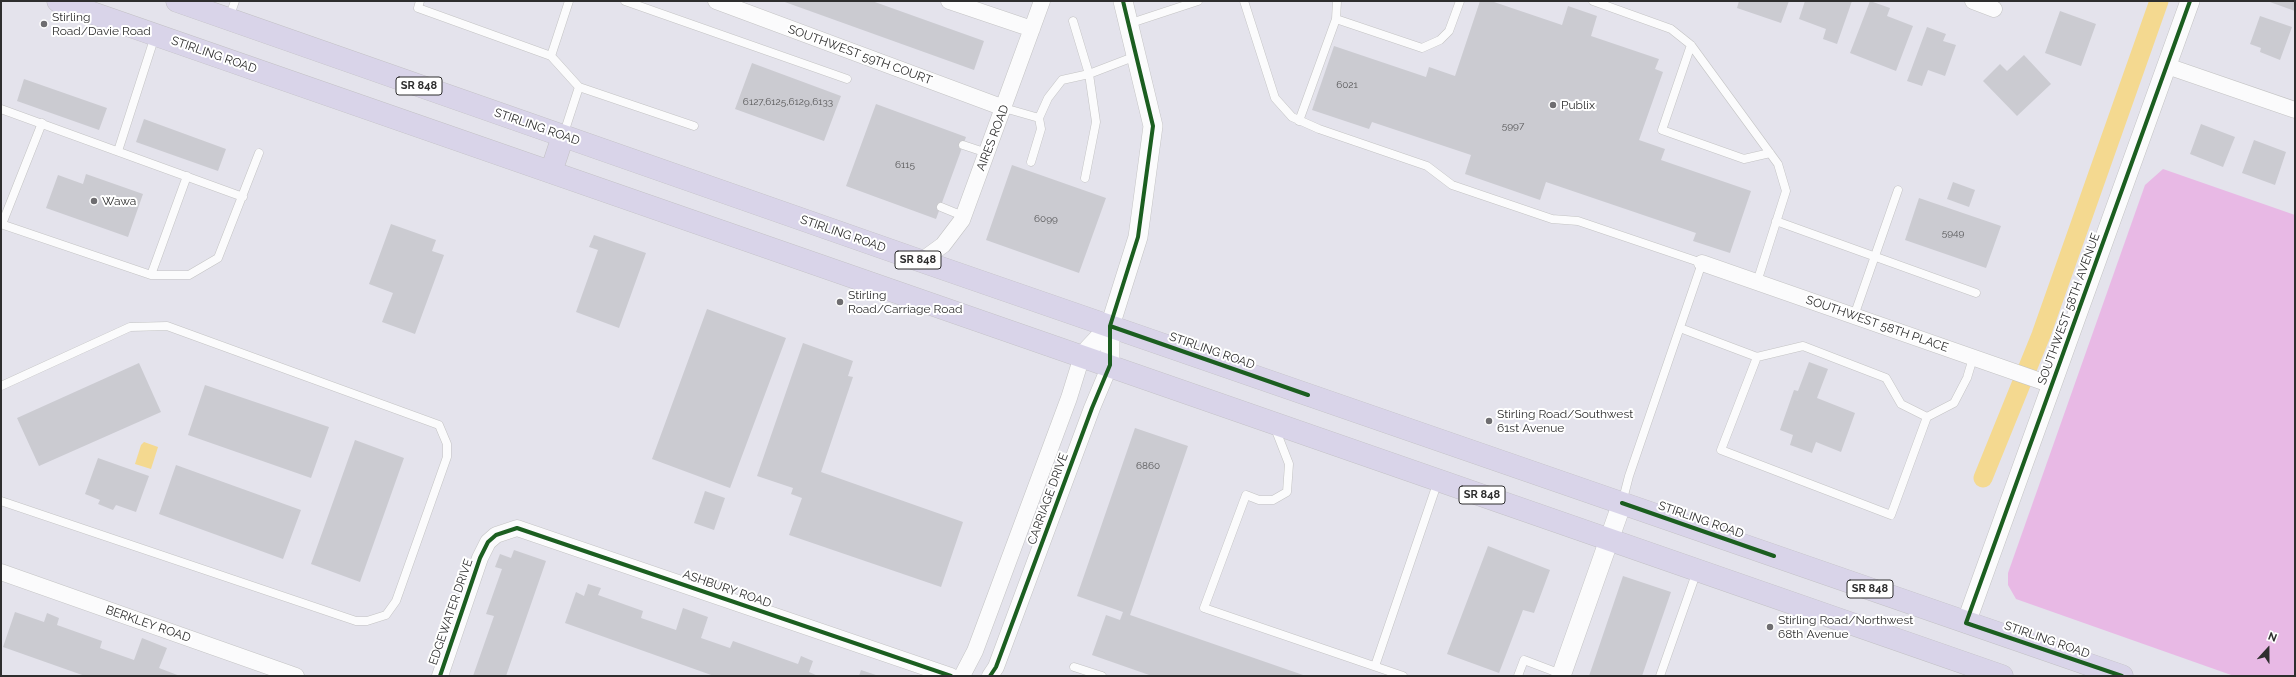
<!DOCTYPE html>
<html>
<head>
<meta charset="utf-8">
<style>
	body { margin:0 }
	#map { position:relative; width:2296px; height:677px; overflow:hidden; background:#e4e3ec; font-family:Raleway,sans-serif }
	canvas { display:block }
	.frame { position:absolute; inset:0; border:2px solid #2e2e2e; pointer-events:none }
	.north { position:absolute; left:2248px; top:629px; width:40px; height:40px; -webkit-text-stroke:3px #fff; paint-order:stroke; rotate:21deg; font-size:11px; font-weight:700; line-height:16px; text-align:center; color:#2e2e2e }
	.north::after { content:''; display:block; margin:auto; width:14px; height:18px; background:#2e2e2e; clip-path:polygon(50% 0,100% 100%,50% 72%,0 100%) }
</style>
</head>
<body>
<div id="map">
<canvas width="2296" height="677"></canvas>
<div class="frame"></div>
<div class="north">N</div>
</div>
<script>
const c = document.querySelector('canvas').getContext('2d');
c.lineJoin = 'round';
function fill(path, color) {
  c.fillStyle = color;
  c.fill(path, 'evenodd');
}
function shape(rows) {
  const path = new Path2D();
  for (const r of rows) {
    path.moveTo(r[0], r[1]);
    for (let i = 2; i < r.length; i += 2) path.lineTo(r[i], r[i + 1]);
  }
  return path;
}
function strokePath(path, color, width, dash) {
  c.strokeStyle = color;
  c.lineWidth = width;
  c.lineCap = dash ? 'butt' : 'round';
  c.setLineDash(dash || []);
  c.stroke(path);
}
function write(font, color, halo, rows, align = 'center') {
  c.font = font + ' Raleway,sans-serif';
  c.lineWidth = 4;
  c.setLineDash([]);
  c.textBaseline = 'middle';
  c.strokeStyle = halo;
  c.fillStyle = color;
  for (const [text, x, y, turn = 0] of rows) {
    c.save();
    c.translate(x, y);
    c.rotate((+turn || 0) * Math.PI / 180);
    c.textAlign = isNaN(turn) ? turn : align;
    if (halo) c.strokeText(text, 0, 0);
    c.fillText(text, 0, 0);
    c.restore();
  }
}
fill(shape([
	[2163,169,2295,215,2295,676,2234,676,2016,599,2008,585,2008,573,2145,185]
]), '#e8b9e5');
fill(shape([
	[144,442,158,447,151,469,135,464,141,445]
]), '#f4d990');
strokePath(shape([
	[1983,478,2041,335,2159,1]
]), '#f4d990', 19);
fill(shape([
	[782,1,872,1,984,41,974,70],
	[1480,1,1491,1,1562,25,1568,6,1597,16,1591,36,1659,59,1655,69,1663,72,1639,140,1665,149,1661,160,1751,191,1730,253,1693,241,1696,233,1546,182,1540,200,1465,174,1471,155,1372,122,1369,129,1312,110,1334,46,1426,77,1429,67,1455,76],
	[1739,1,1789,1,1781,23,1737,8],
	[1805,1,1852,1,1837,44,1823,39,1826,29,1799,19],
	[1870,1,1890,8,1887,16,1913,26,1896,71,1850,53],
	[2267,1,2295,1,2295,11],
	[2060,11,2096,24,2081,66,2045,53],
	[2260,16,2292,27,2280,60,2260,52,2261,48,2250,44],
	[1927,27,1946,34,1943,41,1956,45,1945,76,1928,70,1922,86,1907,81],
	[2024,55,2051,84,2017,116,1983,81,2000,64,2007,71],
	[752,63,841,96,824,141,735,109],
	[24,79,107,108,99,130,17,101],
	[876,104,966,137,936,219,846,186],
	[144,119,226,149,218,171,136,142],
	[2201,124,2235,137,2223,167,2190,154],
	[2254,140,2286,152,2275,185,2242,173],
	[1012,165,1106,198,1079,273,986,240],
	[86,174,143,194,128,237,46,208,58,175,83,184],
	[1953,182,1975,190,1969,207,1947,199],
	[1919,198,2001,226,1986,268,1905,240],
	[391,224,436,240,432,251,444,255,415,334,382,322,393,293,369,284],
	[594,235,646,253,619,328,576,312,598,250,589,247],
	[707,309,786,338,730,488,652,459],
	[803,343,853,361,848,376,853,377,821,472,963,522,941,587,789,535,802,498,791,494,793,488,757,476],
	[1809,362,1828,369,1817,398,1855,413,1841,452,1816,442,1812,453,1790,445,1793,435,1780,430,1794,390,1798,391],
	[139,363,161,412,39,466,17,418],
	[205,385,329,427,311,478,188,435],
	[1135,428,1188,446,1130,615,1306,676,1152,676,1092,655,1106,615,1120,620,1123,612,1077,596],
	[355,440,404,458,360,582,311,564],
	[98,458,149,476,136,512,116,505,113,510,98,504,100,500,85,494],
	[176,465,301,510,283,559,159,514],
	[705,491,725,498,714,530,694,523],
	[1488,546,1550,570,1534,613,1523,610,1499,673,1447,654],
	[514,550,546,561,506,676,473,676,494,616,486,614,502,569,495,567,500,554,511,558],
	[1623,576,1671,592,1642,676,1589,676],
	[588,584,601,588,598,595,643,611,641,618,676,630,683,608,708,617,701,638,730,648,733,641,798,664,801,656,813,661,809,672,818,676,714,676,565,623,576,592,584,596],
	[15,612,44,622,47,613,59,618,57,625,102,641,100,648,134,660,142,638,167,648,159,668,180,676,85,676,3,647],
	[861,670,879,676,859,676]
]), '#cbcbd1');
const service = shape([
	[420,1,418,8,551,56,579,87,694,126],
	[625,1,847,79],
	[1244,1,1275,98,1292,117,1319,129,1427,166,1452,185,1552,219,1578,221,1702,263,1629,476,1622,503],
	[1593,1,1671,29,1691,45,1778,164,1786,191,1757,282],
	[229,18,235,1],
	[1336,19,1422,48,1440,40,1449,31,1460,1],
	[1073,21,1089,74,1096,122,1085,178],
	[1128,24,1198,1],
	[1691,45,1662,130,1744,159,1770,153],
	[551,56,569,1],
	[1004,108,1039,118],
	[1,109,243,197],
	[1299,121,1336,19,1337,1],
	[563,136,579,87],
	[963,145,987,153],
	[118,151,155,36],
	[1031,162,1041,129,1039,118,1048,98,1062,80,1089,74,1136,56],
	[941,207,963,216],
	[1776,221,1976,293],
	[1,224,151,275,189,275,218,258,259,153],
	[2,224,42,123],
	[151,275,187,176],
	[1854,316,1898,190],
	[1680,328,1757,357,1803,346,1886,378,1901,404,1927,417],
	[1757,357,1721,450,1891,515,1927,417,1954,403,1967,378,1973,358],
	[1,386,130,327,167,326,439,425,447,444,447,457,396,601,386,615,367,621,356,621,1,501],
	[1275,428,1289,464,1287,492,1273,500,1259,500,1246,495,1204,608,1403,676],
	[1375,666,1438,481],
	[1074,667,1102,676],
	[1518,676,1524,660,1561,674],
	[1660,676,1697,571]
]);
const minor = shape([
	[716,1,1004,108],
	[949,1,1032,29],
	[1973,1,1994,9],
	[2167,66,2295,110],
	[921,261,943,245,962,220,1042,1],
	[1702,263,2052,385],
	[1,572,296,676],
	[440,676,480,558,488,542,496,535,517,528,951,676],
	[962,676,975,651,1069,398,1082,356],
	[990,676,996,667,1092,408,1110,365]
]);
const tertiary = shape([
	[1082,356,1110,326],
	[1110,365,1110,326,1138,237,1153,126,1123,1],
	[1966,623,2190,1],
	[1561,676,1622,503]
]);
const primary = shape([
	[58,1,2002,676],
	[177,1,921,261,2122,676],
	[551,172,563,136]
]);
strokePath(service, '#c3c3c3', 9);
strokePath(minor, '#c3c3c3', 17);
strokePath(tertiary, '#c3c3c3', 20);
strokePath(primary, '#c0bfc2', 23);
strokePath(service, '#fbfbfc', 8);
strokePath(minor, '#fbfbfc', 16);
strokePath(tertiary, '#fbfbfc', 19);
strokePath(primary, '#d9d4e9', 22);
strokePath(shape([
	[1110,326,1308,395],
	[1622,503,1774,556],
	[440,676,480,558,488,542,496,535,517,528,951,676],
	[990,676,996,667,1092,408,1110,365,1110,326,1138,237,1153,126,1123,1],
	[2122,676,1966,623,2190,1]
]), '#1b5e20', 4);
for (const [x, y, r, color] of [
	[44,24,4,"#6e6d70"],
	[1553,105,4,"#6e6d70"],
	[94,201,4,"#6e6d70"],
	[840,302,4,"#6e6d70"],
	[1489,421,4,"#6e6d70"],
	[1770,627,4,"#6e6d70"]
]) {
  const dot = new Path2D();
  dot.arc(x, y, r, 0, 2 * Math.PI);
  c.fillStyle = color;
  c.fill(dot);
  strokePath(dot, '#fff', 1.5);
}
write('10px', '#585859', null, [
	["6021",1347,85],
	["6127,6125,6129,6133",788,102],
	["5997",1513,126],
	["6115",905,165],
	["6099",1046,219],
	["5949",1953,233],
	["6860",1148,466]
]);
for (const [x, y, w] of [
	[419,86,46],
	[918,260,46],
	[1482,495,46],
	[1870,589,46]
]) {
  const box = new Path2D();
  box.roundRect(x - w / 2, y - 9, w, 18, 3);
  c.fillStyle = '#fff';
  c.fill(box);
  strokePath(box, '#2e2e2e', 1);
}
write('bold 11px', '#2e2e2e', null, [
	["SR 848",419,86],
	["SR 848",918,260],
	["SR 848",1482,495],
	["SR 848",1870,589]
]);
write('12px', '#2e2e2e', '#fff', [
	["Stirling",52,17],
	["Road/Davie Road",52,31],
	["Publix",1561,105],
	["Wawa",102,201],
	["Stirling",848,295],
	["Road/Carriage Road",848,309],
	["Stirling Road/Southwest",1497,414],
	["61st Avenue",1497,428],
	["Stirling Road/Northwest",1778,620],
	["68th Avenue",1778,634]
], 'left');
write('12px', '#2e2e2e', '#fff', [
	["STIRLING ROAD",214,55,19],
	["SOUTHWEST 59TH COURT",860,55,20],
	["STIRLING ROAD",537,127,19],
	["AIRES ROAD",993,138,-69],
	["STIRLING ROAD",843,234,19],
	["SOUTHWEST 58TH AVENUE",2069,309,-70],
	["SOUTHWEST 58TH PLACE",1877,324,19],
	["STIRLING ROAD",1212,351,19],
	["CARRIAGE DRIVE",1048,499,-70],
	["STIRLING ROAD",1701,520,19],
	["ASHBURY ROAD",727,589,19],
	["EDGEWATER DRIVE",451,612,-71],
	["BERKLEY ROAD",148,624,19],
	["STIRLING ROAD",2047,640,19]
]);
</script>
</body>
</html>
